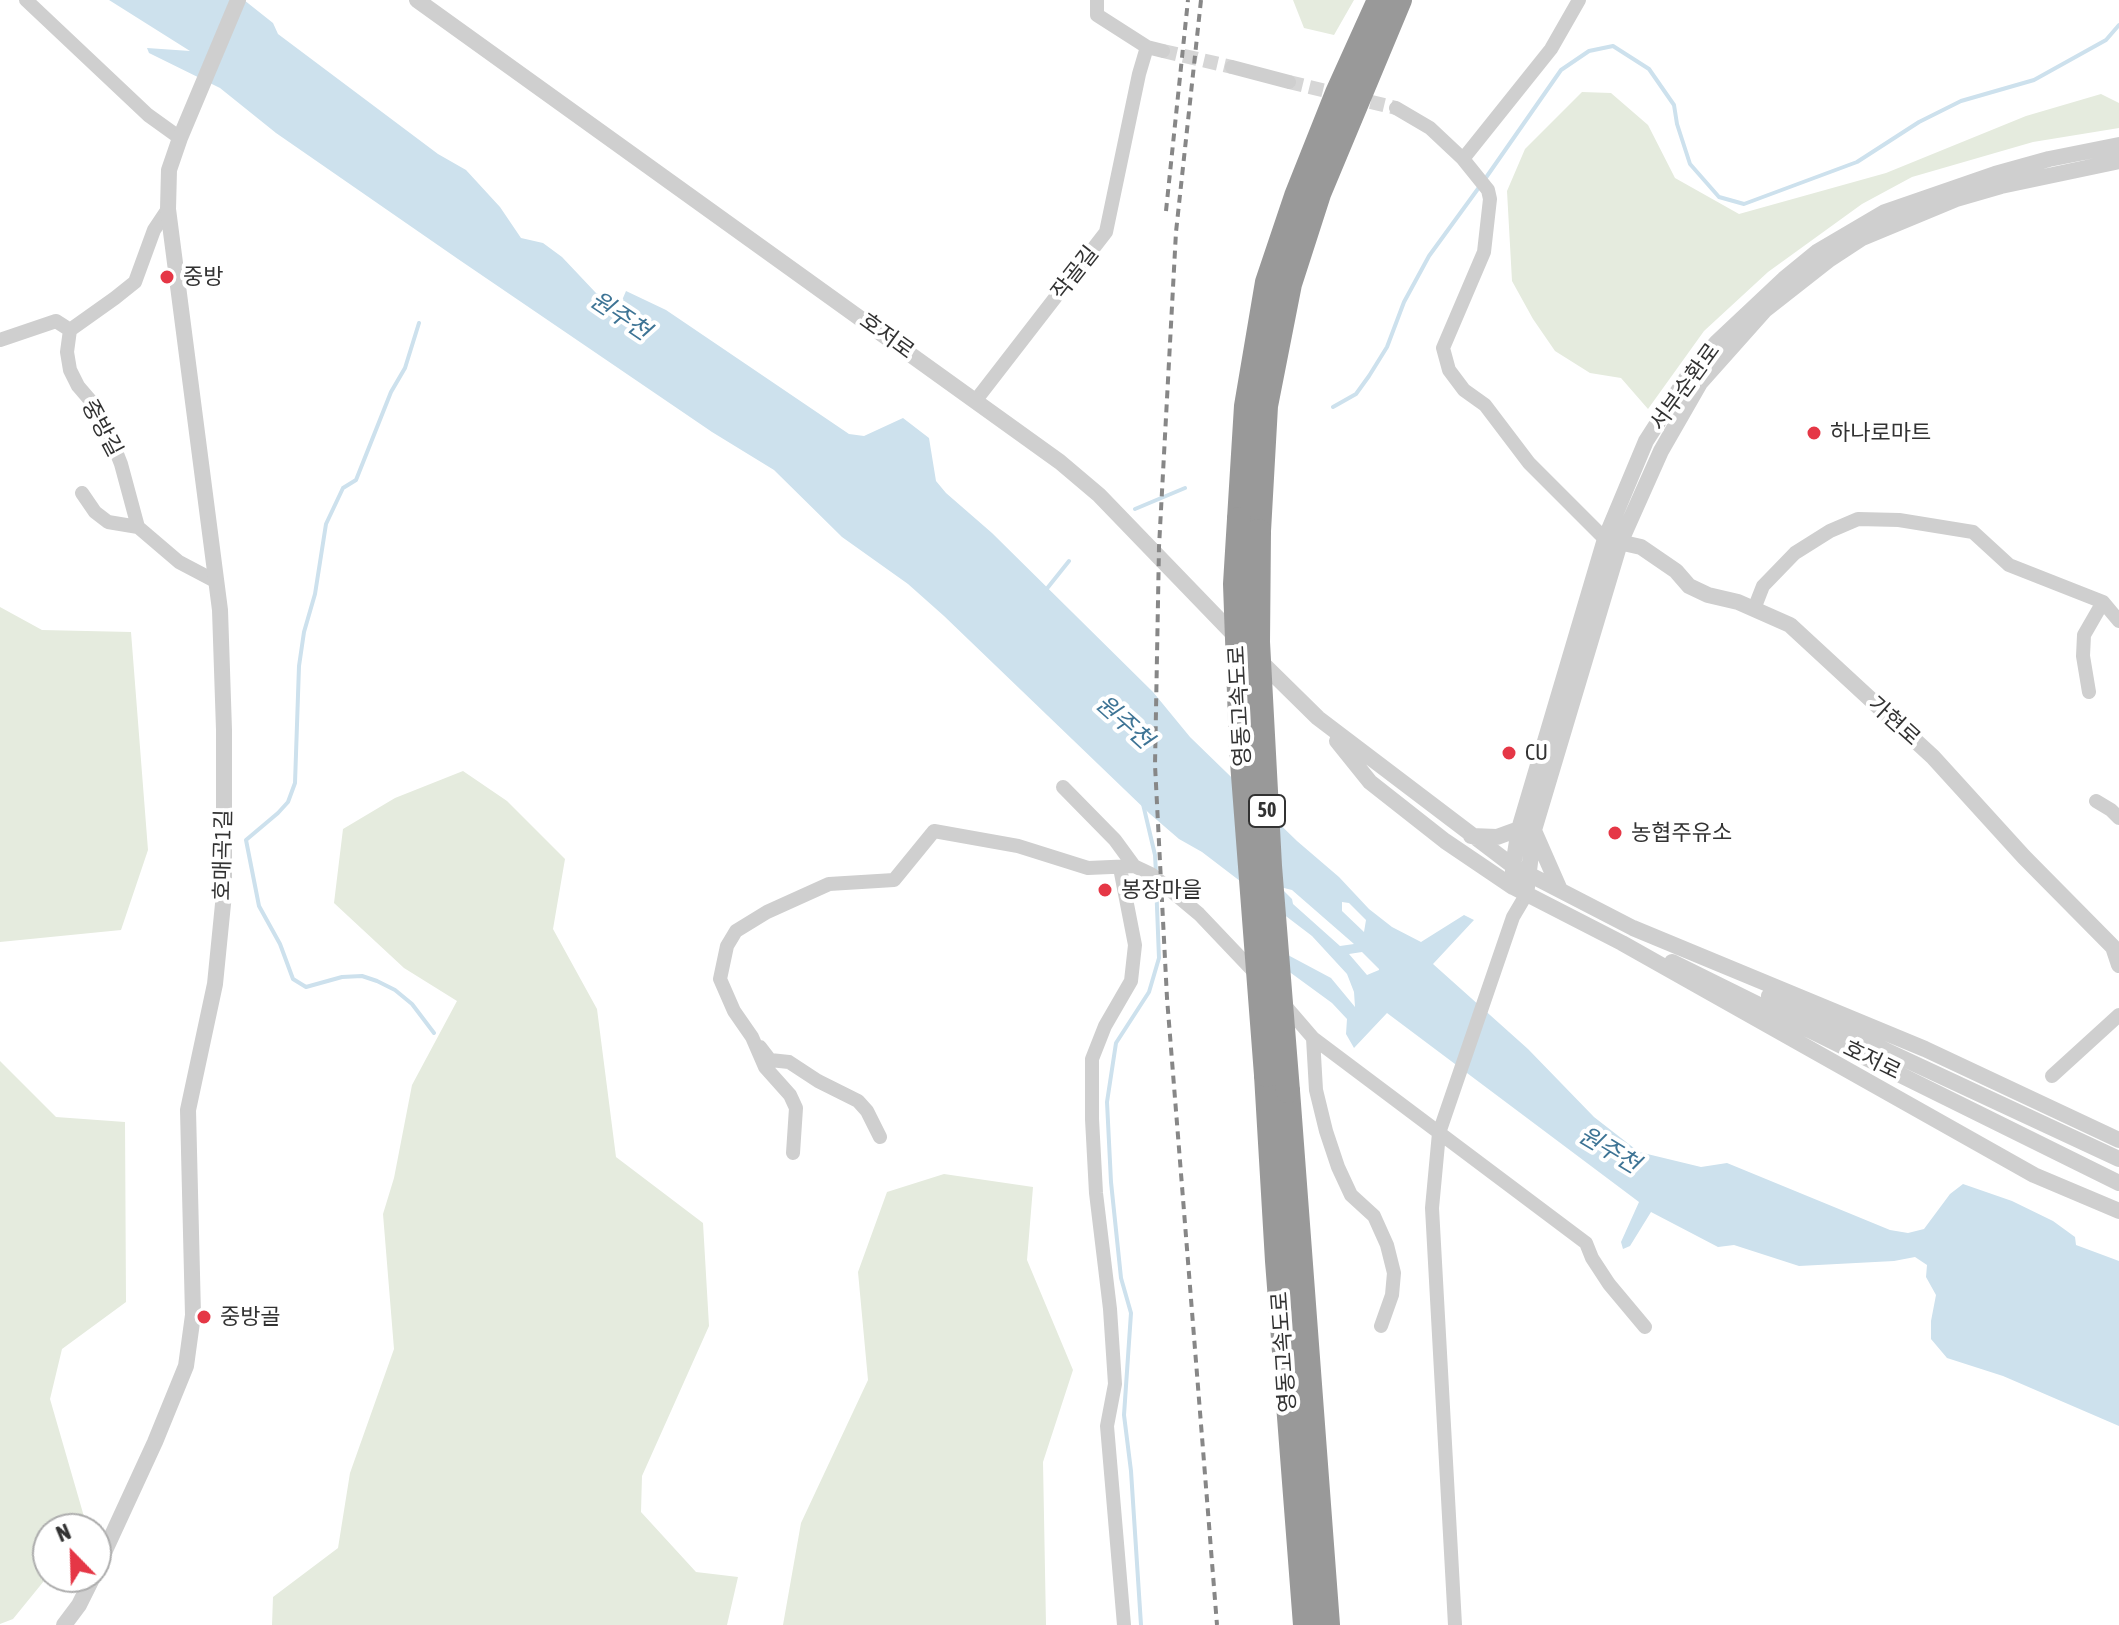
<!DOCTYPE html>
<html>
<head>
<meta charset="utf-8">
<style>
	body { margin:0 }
	#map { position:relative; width:2119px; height:1625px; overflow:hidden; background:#fff; font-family:"Asap Condensed",sans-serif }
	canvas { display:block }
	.north { position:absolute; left:32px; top:1513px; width:80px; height:80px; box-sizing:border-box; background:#fff; border:2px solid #adadad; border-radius:50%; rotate:337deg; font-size:22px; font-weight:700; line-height:32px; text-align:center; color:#323232 }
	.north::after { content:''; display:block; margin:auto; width:28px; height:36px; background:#e53746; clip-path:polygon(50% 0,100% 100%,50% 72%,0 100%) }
</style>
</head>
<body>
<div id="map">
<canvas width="2119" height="1625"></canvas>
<div class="north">N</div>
</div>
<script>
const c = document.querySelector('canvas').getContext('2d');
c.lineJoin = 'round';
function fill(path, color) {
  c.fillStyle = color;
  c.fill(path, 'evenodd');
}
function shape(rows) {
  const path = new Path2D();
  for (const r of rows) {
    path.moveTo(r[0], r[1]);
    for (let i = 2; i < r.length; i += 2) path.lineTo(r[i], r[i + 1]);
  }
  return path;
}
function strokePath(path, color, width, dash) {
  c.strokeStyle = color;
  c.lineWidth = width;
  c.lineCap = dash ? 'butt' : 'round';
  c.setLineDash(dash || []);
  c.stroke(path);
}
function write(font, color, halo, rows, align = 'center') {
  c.font = font + ' "Asap Condensed","Noto Sans KR",sans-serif';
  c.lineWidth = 8;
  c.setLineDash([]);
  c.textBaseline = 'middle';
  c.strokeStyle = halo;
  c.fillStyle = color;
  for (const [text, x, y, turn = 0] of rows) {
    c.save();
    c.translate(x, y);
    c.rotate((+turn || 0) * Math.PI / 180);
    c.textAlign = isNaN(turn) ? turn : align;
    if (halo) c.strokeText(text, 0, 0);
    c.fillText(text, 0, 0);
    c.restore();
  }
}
fill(shape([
	[1293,0,1354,0,1334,35,1304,28],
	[1582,92,1611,93,1648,125,1675,178,1739,214,1886,173,2026,116,2101,94,2119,103,2119,128,2033,142,1912,177,1862,204,1768,272,1704,331,1648,409,1621,378,1590,373,1555,351,1533,319,1512,281,1507,191,1525,149],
	[0,607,42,630,131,632,148,850,121,930,0,942],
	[463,771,507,801,565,859,553,929,597,1009,616,1157,703,1223,709,1326,642,1476,641,1512,696,1572,738,1577,727,1625,272,1625,273,1597,338,1548,350,1473,394,1349,383,1214,394,1178,412,1085,457,1001,404,968,334,903,343,829,395,798],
	[0,1061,56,1117,125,1122,126,1302,62,1349,50,1399,87,1527,86,1529,48,1529,48,1576,13,1619,0,1624],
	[944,1174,1033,1187,1027,1260,1073,1370,1043,1462,1046,1625,783,1625,801,1523,868,1380,858,1272,887,1192]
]), '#e5ebde');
fill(shape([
	[109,0,244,0,273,23,278,34,438,154,466,170,500,207,521,238,543,243,562,257,596,293,620,305,626,291,666,310,849,434,864,436,903,418,929,438,936,481,946,493,992,533,1153,692,1190,737,1297,841,1339,877,1369,909,1392,927,1421,942,1464,915,1474,920,1433,964,1528,1049,1594,1117,1639,1152,1701,1167,1727,1163,1890,1230,1908,1233,1924,1229,1950,1194,1963,1184,2012,1201,2053,1221,2075,1237,2076,1245,2119,1261,2119,1426,2003,1376,1947,1358,1931,1339,1931,1321,1936,1295,1926,1277,1927,1265,1915,1257,1894,1261,1799,1266,1734,1245,1718,1247,1651,1212,1630,1246,1623,1249,1621,1242,1639,1202,1387,1013,1354,1048,1346,1034,1347,1019,1332,1003,1254,946,1286,954,1331,978,1355,1007,1354,992,1347,974,1312,936,1202,852,1179,839,1150,814,944,616,908,584,842,537,774,470,712,432,458,259,276,133,220,88,149,53,147,48,190,51],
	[1280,887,1292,890,1354,944,1340,946,1293,904,1292,899],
	[1342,902,1349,903,1366,920,1364,932,1342,911],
	[1362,952,1379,969,1379,970,1367,975,1349,954]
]), '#cde1ed');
strokePath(shape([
	[1485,179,1561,70,1589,51,1613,46,1649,69,1674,105,1677,124,1690,164,1719,197,1744,204,1857,162,1919,122,1961,101,2034,80,2106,40,2119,25],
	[419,323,405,368,391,392,356,480,343,488,326,524,315,594,304,632,299,666,295,783,288,802,278,813,246,840,259,906,280,944,293,979,306,987,342,977,362,976,377,981,395,990,412,1004,434,1033],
	[1333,407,1356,394,1369,376,1387,347,1404,302,1429,256,1480,186],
	[1135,509,1185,488],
	[1045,591,1069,561],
	[1143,804,1155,855,1156,873],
	[1141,1625,1131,1471,1124,1415,1131,1313,1121,1278,1111,1182,1107,1102,1116,1043,1149,992,1159,958,1156,882]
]), '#cde1ed', 4);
strokePath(shape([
	[1163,51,1232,67],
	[1289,82,1396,108]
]), '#d6d6d6', 14, [14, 7]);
strokePath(shape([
	[26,0,148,115,180,138],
	[1097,0,1097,15,1147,47],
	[1232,67,1289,82],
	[1396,108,1430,128,1463,159,1488,190,1490,199,1484,252,1443,348,1449,370,1464,390,1485,405,1529,463,1605,539],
	[1463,159,1551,49,1579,0],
	[70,330,67,352,70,370,78,386,96,407,110,436,121,464,138,527,179,562,217,582],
	[0,340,56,321,70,330,115,298,135,282,154,230,168,209],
	[976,400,1106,232,1139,74,1147,47,1163,51],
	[82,493,95,512,108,522,138,527],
	[1754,609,1763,586,1795,553,1830,531,1858,519,1899,520,1973,532,2009,565,2103,602,2119,621],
	[2089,692,2083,656,2084,635,2103,602],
	[1063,787,1115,840,1134,866],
	[2096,801,2111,810,2119,818],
	[1120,868,1135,945,1131,981,1105,1026,1092,1059,1092,1119,1096,1193,1110,1309,1115,1384,1107,1426,1124,1625],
	[1282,1002,1313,1038,1586,1243,1592,1258,1609,1284,1645,1327],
	[1313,1038,1316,1090,1326,1131,1338,1167,1351,1195,1374,1216,1387,1245,1394,1273,1392,1295,1381,1326],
	[760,1047,770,1060,789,1062,818,1081,858,1101,867,1111,880,1137],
	[2052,1076,2119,1015],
	[793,1153,796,1108,790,1095,765,1067,752,1037,734,1011,720,979,727,946,736,931,767,912,829,884,894,880,934,831,1018,846,1088,868,1134,866,1151,874,1199,914,1257,975],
	[1455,1625,1432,1208,1439,1133,1513,917,1526,895]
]), '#cfcfcf', 14);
strokePath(shape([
	[417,0,1060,462,1099,495,1239,640],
	[1610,540,1641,547,1676,571,1689,586,1708,595,1738,602,1790,625,1933,757,2024,857,2113,947,2119,965],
	[1258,659,1318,718,1513,866,1633,928,1925,1049,2119,1140],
	[1337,741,1370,782,1445,841,1513,887,1622,943,2034,1175,2119,1211],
	[1535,833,1560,890],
	[1471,836,1497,837,1519,829],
	[1513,887,1513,866,1519,829,1605,539,1646,441,1689,374,1717,342,1784,279,1817,252,1885,212,1995,174,2049,159,2119,145],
	[1526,895,1534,830,1620,543,1661,451,1700,383,1765,310,1830,259,1862,238,1956,199,2001,186,2119,161],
	[1672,962,2119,1183],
	[1769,996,2119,1159],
	[96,1570,155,1442,186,1366,193,1315,188,1110,215,984,224,894,224,730,220,610,168,209,169,170,180,138,238,0],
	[64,1625,79,1605,93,1577]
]), '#cfcfcf', 16);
strokePath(shape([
	[1239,519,1246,406,1267,282,1296,196,1337,93,1379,0],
	[1259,531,1266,406,1290,284,1319,194,1400,0],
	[1266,1075,1277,1261,1305,1625],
	[1288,1091,1328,1625]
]), '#999', 24);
strokePath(shape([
	[1201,0,1176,232,1159,547,1155,765,1167,998,1217,1625],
	[1166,211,1188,0]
]), '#878787', 4, [8, 6]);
strokePath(shape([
	[1239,519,1235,584,1241,749,1266,1075],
	[1259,531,1258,642,1270,866,1288,1091]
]), '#999', 24);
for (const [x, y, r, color] of [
	[167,277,8,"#e53746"],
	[1814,433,8,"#e53746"],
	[1509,753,8,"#e53746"],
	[1615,833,8,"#e53746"],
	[1105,890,8,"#e53746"],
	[204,1317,8,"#e53746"]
]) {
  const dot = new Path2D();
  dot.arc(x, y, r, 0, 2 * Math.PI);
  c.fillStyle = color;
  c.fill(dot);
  strokePath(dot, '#fff', 3);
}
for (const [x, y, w] of [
	[1267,811,36]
]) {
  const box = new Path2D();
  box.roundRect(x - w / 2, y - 16, w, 32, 6);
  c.fillStyle = '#fff';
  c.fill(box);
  strokePath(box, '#323232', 2);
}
write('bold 20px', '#323232', null, [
	["50",1267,811]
]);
write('22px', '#323232', '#fff', [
	["작골길",1075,273,-52],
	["호저로",887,336,36],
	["서부순환로",1685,387,-54],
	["중방길",102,428,62],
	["영동고속도로",1240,706,-93],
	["가현로",1894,721,42],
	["호매곡1길",223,855,-89],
	["호저로",1872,1060,26],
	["영동고속도로",1284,1352,-94]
]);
write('22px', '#323232', '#fff', [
	["중방",183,277],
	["하나로마트",1830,433],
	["CU",1525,753],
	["농협주유소",1631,833],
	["봉장마을",1121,890],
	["중방골",220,1317]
], 'left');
write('italic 24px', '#3e7495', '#fff', [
	["원주천",620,316,34],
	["원주천",1124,722,42],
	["원주천",1609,1150,31]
]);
</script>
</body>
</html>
